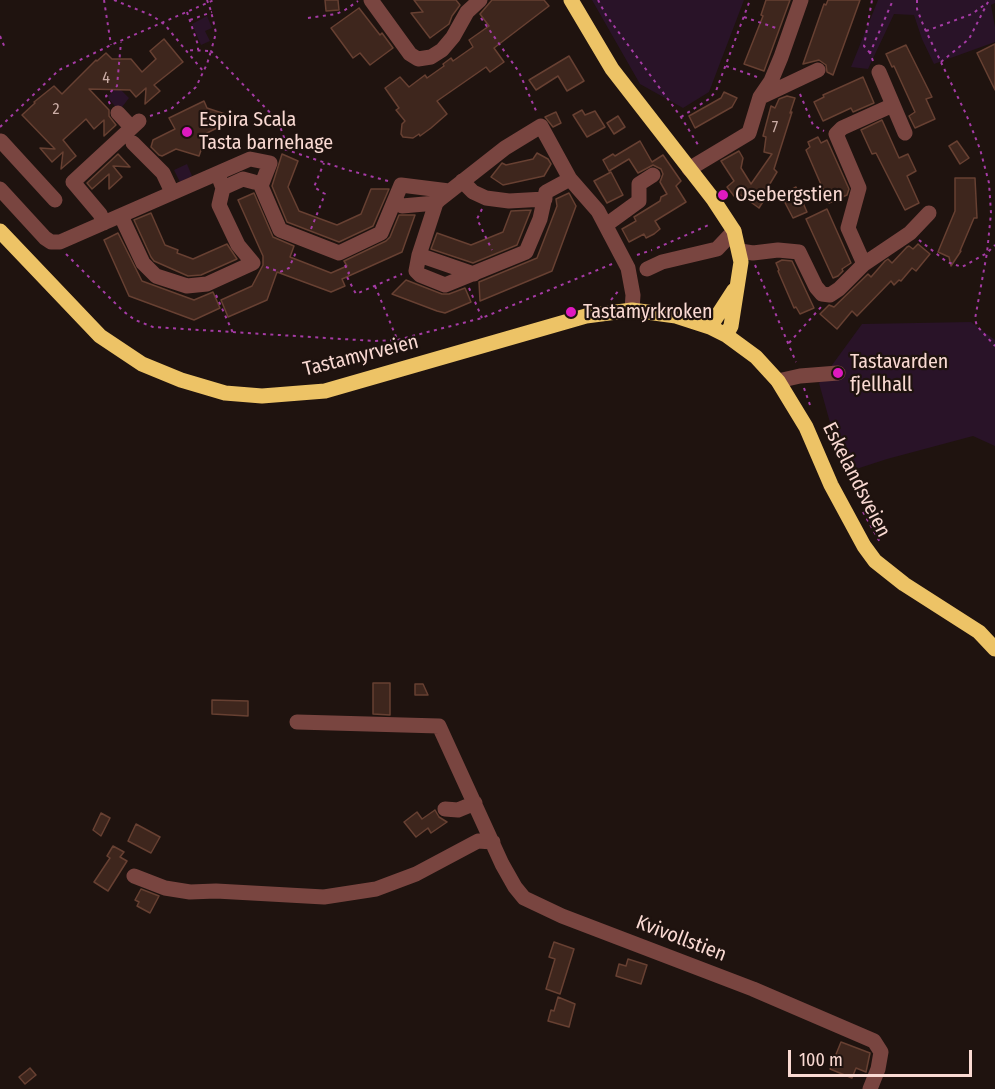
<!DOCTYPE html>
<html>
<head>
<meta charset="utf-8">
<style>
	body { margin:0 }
	#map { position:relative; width:995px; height:1089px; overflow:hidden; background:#1f130f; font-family:"Fira Sans Condensed",sans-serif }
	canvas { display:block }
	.scale { position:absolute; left:788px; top:1050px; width:184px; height:27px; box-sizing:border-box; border:3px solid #fadad3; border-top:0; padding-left:8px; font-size:18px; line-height:21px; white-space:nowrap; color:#fadad3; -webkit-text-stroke:4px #1f130f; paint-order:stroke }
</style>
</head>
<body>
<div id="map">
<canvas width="995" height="1089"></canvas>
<div class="scale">100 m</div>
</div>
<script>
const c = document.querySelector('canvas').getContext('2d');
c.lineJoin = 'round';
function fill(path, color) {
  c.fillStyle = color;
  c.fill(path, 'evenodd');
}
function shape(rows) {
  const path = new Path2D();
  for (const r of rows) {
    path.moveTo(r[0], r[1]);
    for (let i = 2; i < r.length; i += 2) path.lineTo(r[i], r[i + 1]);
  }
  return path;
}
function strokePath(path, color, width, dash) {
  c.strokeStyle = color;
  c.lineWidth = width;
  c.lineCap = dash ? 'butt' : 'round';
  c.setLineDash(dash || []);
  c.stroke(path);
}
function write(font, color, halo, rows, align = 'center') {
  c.font = font + ' "Fira Sans Condensed",sans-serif';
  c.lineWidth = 4.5;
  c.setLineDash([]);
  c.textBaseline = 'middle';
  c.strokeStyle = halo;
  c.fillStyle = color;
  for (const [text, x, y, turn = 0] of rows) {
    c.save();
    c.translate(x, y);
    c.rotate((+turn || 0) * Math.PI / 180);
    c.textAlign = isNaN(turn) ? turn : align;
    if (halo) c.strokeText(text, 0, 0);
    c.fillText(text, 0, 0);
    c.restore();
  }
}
fill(shape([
	[592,0,744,0,709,92,683,108,640,84],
	[878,0,995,0,995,3,991,5,995,27,995,42,934,64,922,39,914,15,894,14,868,69,851,67],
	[207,16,212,28,205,31,210,41,201,45,192,24],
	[118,87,129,98,119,111,109,99,108,96],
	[187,164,192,176,180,182,174,170],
	[971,322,995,340,995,446,973,436,887,459,844,473,819,383,862,324]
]), '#291328');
const building = shape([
	[325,0,338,0,339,10,326,11,325,0],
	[414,0,456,0,460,5,452,16,449,24,430,38,411,13,423,12,414,0],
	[492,0,544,0,549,6,494,48,504,62,490,72,486,67,437,101,447,114,431,128,420,136,419,134,413,138,403,137,401,134,402,124,405,121,396,110,399,108,385,88,400,77,409,87,425,75,427,78,444,66,443,64,451,58,453,61,473,47,469,40,489,26,480,14,492,0],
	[766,0,790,0,764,71,744,64,763,16,761,15,766,0],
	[828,0,860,0,833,75,827,72,826,65,819,60,803,64,824,4,826,5,828,0],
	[359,8,380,35,382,33,393,48,370,65,360,53,353,58,331,28,359,8],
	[164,39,183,62,154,85,160,91,145,104,146,88,136,97,130,90,89,89,109,110,109,116,116,125,104,136,104,120,94,129,86,119,63,140,76,156,61,169,63,152,52,162,40,148,55,149,22,115,35,103,34,102,54,86,62,94,96,60,97,61,106,53,112,59,131,59,142,72,156,59,150,51,164,39],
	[995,44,995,90,977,53,995,44],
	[906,45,932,97,926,99,935,119,915,128,909,116,915,112,894,66,892,67,886,54,906,45],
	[569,56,584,81,567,91,558,76,536,90,529,80,569,56],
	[863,77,874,103,853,112,851,108,823,121,814,102,824,97,823,95,863,77],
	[724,92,737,98,732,107,695,128,689,116,721,98,724,92],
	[787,96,795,98,790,113,792,112,774,169,777,172,768,187,771,189,759,208,738,193,734,196,727,187,734,181,721,161,739,151,743,158,741,168,751,184,772,154,764,152,766,137,763,136,771,106,775,108,779,99,787,96],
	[204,101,207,108,225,114,221,126,207,133,199,156,176,149,162,156,159,155,151,147,153,140,175,129,169,118,204,101],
	[582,110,585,115,595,111,605,127,587,137,573,115,582,110],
	[556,112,561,123,553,127,545,117,556,112],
	[618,116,625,127,614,134,607,123,618,116],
	[882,120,899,158,908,154,916,171,907,176,919,203,905,210,876,153,872,154,861,130,882,120],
	[818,137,821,143,827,140,849,189,847,195,829,203,806,150,810,147,808,142,818,137],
	[640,141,652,162,663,155,681,181,676,186,686,202,655,221,660,229,654,234,646,238,644,234,629,242,622,229,636,221,634,217,660,201,661,197,667,194,660,182,663,174,661,169,653,165,638,173,629,159,609,171,603,160,613,154,615,156,640,141],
	[957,141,969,158,960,164,949,146,957,141],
	[537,153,548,159,551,164,544,176,503,185,491,177,502,163,506,165,533,159,537,153],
	[118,154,130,167,113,166,122,177,109,189,109,174,92,189,87,183,118,154],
	[282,154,298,161,288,187,299,211,337,225,361,214,371,189,389,189,373,226,339,242,287,222,272,186,282,154],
	[611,172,623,195,607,203,594,181,611,172],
	[955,178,975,178,977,218,974,218,960,251,961,251,951,266,949,257,938,252,955,211,955,178],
	[796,187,807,212,793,218,781,195,796,187],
	[254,193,273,237,294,246,290,257,331,273,347,266,344,261,386,241,390,237,399,215,415,215,402,252,342,279,345,286,331,292,277,272,267,300,228,317,221,300,252,286,263,265,263,256,238,200,254,193],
	[569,193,576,206,552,271,480,301,479,282,537,258,557,206,556,199,569,193],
	[827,209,851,263,842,269,843,271,838,276,833,278,806,219,827,209],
	[531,210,517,245,473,263,431,249,437,233,471,245,503,232,511,211,531,210],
	[151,213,165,245,178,250,177,253,193,259,227,244,237,259,201,275,188,276,154,261,151,257,134,220,151,213],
	[118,233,142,281,194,300,213,292,220,308,194,320,129,296,104,240,118,233],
	[918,244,930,254,916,271,912,268,901,281,899,280,894,285,891,281,857,316,852,311,837,329,820,314,829,305,834,307,868,274,871,277,885,261,888,259,892,263,907,247,909,246,913,249,918,244],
	[782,260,792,261,814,308,800,314,796,307,794,308,778,271,779,270,776,263,782,260],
	[406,280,442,294,449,294,465,288,471,302,445,313,437,311,392,294,406,280],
	[373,683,390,683,390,715,373,714,373,683],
	[415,684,423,684,428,695,415,695,415,684],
	[212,700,248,701,248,716,212,714,212,700],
	[435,810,439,817,447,822,431,833,428,828,416,837,404,822,417,812,422,819,435,810],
	[101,813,110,818,101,836,93,830,101,813],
	[136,824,160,837,151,853,128,841,136,824],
	[113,846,124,852,120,857,127,861,108,891,94,882,110,858,107,856,113,846],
	[141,889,159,896,150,913,137,906,139,902,135,900,141,889],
	[554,942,574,949,560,994,546,989,555,959,549,957,554,942],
	[628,959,647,965,641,984,616,976,619,964,626,966,628,959],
	[558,997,575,1004,569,1027,548,1021,551,1010,554,1011,558,997],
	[841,1042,870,1053,866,1072,856,1068,852,1078,830,1069,841,1042],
	[30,1068,36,1075,25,1084,19,1077,30,1068]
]);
fill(building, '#3e261d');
strokePath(building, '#674032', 1.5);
strokePath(shape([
	[104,0,111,45],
	[114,0,153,16,165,25,203,71],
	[207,0,211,11,216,33,211,51,278,121,285,140,284,149,344,169,388,181],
	[598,0,606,15,681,117,700,148],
	[917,0,917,9,924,27,966,114,980,149,989,183,991,213,987,253,975,319,977,326,995,346],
	[187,12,198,45,198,50],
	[744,17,779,29],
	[308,18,336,14,345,10,358,1],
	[481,18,519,72,537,113],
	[190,20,212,12],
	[926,31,972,14,987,3],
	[0,36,5,48],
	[870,53,864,46,872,0],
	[873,61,870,53,893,0],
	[941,62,969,39,989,0],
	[726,66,757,77],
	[800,94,813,125,824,131],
	[110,104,106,96,117,86,121,42],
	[150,116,171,109,196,87,207,64,211,51,187,50],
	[681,117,709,99,716,91,750,0],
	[0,127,59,70,111,45,214,0],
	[482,209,477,219,492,250],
	[311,229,325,194,314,187,324,163],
	[919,240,947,262,962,267,987,253,995,245],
	[657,248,711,224],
	[66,254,123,311,135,320,153,327,374,341,397,340,482,318,612,264],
	[637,255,652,250],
	[345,265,349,273,346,275,356,294,402,274],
	[755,265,796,362],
	[266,267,280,272,289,268,296,252],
	[375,286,397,339],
	[469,288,482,318],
	[216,295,233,333],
	[611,300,619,290],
	[789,343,821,307],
	[804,388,810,405],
	[863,512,881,544]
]), '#a53ba5', 2, [3, 4.5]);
strokePath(shape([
	[371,0,410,54,418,59,431,57,442,50,453,37,467,12,480,0],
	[879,72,905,133],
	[763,96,818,70],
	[118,113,131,127],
	[1,141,55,200],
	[133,143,163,173,172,192],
	[689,169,749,133,760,97,771,81,781,57,801,0],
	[570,179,546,192,540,219,526,252,445,285,420,275,416,271,419,255,436,203,440,199,505,148,541,126,570,179,598,211,628,268,633,295,632,310],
	[220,180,223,188,243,179,254,182],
	[462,181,473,192,486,198,509,201,545,199],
	[0,189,45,238,51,242,60,242,250,159,270,163,261,186,280,230,339,253,381,233,401,185,449,191],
	[402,206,436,203],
	[121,216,143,263,156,276,187,286,207,284,253,263,238,245,219,205,223,188],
	[104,223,100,214,73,182,139,121],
	[606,225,639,201,639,184,653,175],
	[740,251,753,253,778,250,799,252,816,287,822,294,830,295,839,289,864,264,910,233,929,213],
	[419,255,474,274],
	[864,264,848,228,859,188,836,134,842,128,893,105],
	[647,269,662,262,717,249,734,231],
	[778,381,800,376,838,373],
	[297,722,439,726,502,864,515,887,524,898,562,916,753,989,874,1041,881,1052,878,1069,870,1089],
	[445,809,458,810,475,803],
	[134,876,165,888,190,892,216,891,324,897,376,889,416,874,478,841,493,842]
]), '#794540', 15);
strokePath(shape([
	[571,0,612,69,713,199,734,231,741,262,731,326,726,335],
	[0,231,100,336,142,364,181,380,225,393,262,396,325,391,586,316,632,310,676,316,710,327,726,335,756,357,778,381,806,427,831,485,864,546,875,561,904,584,979,632,995,649],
	[710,327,734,290]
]), '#edc366', 15);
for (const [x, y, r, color] of [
	[187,132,6,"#df1abf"],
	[723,195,6,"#df1abf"],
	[571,312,6,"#df1abf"],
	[838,373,6,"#df1abf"]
]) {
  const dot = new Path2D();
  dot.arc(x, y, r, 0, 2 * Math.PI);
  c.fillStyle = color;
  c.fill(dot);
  strokePath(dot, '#1f130f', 2);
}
write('16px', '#cbada6', null, [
	["4",106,79],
	["2",56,110],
	["7",775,128]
]);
write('20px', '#fadad3', '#1f130f', [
	["Espira Scala",199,120],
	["Tasta barnehage",199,143],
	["Osebergstien",735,195],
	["Tastamyrkroken",583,312],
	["Tastavarden",850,362],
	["fjellhall",850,385]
], 'left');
write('20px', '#fadad3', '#1f130f', [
	["Tastamyrveien",361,356,-14],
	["Eskelandsveien",856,480,63],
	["Kvivollstien",681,939,21]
]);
</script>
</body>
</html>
